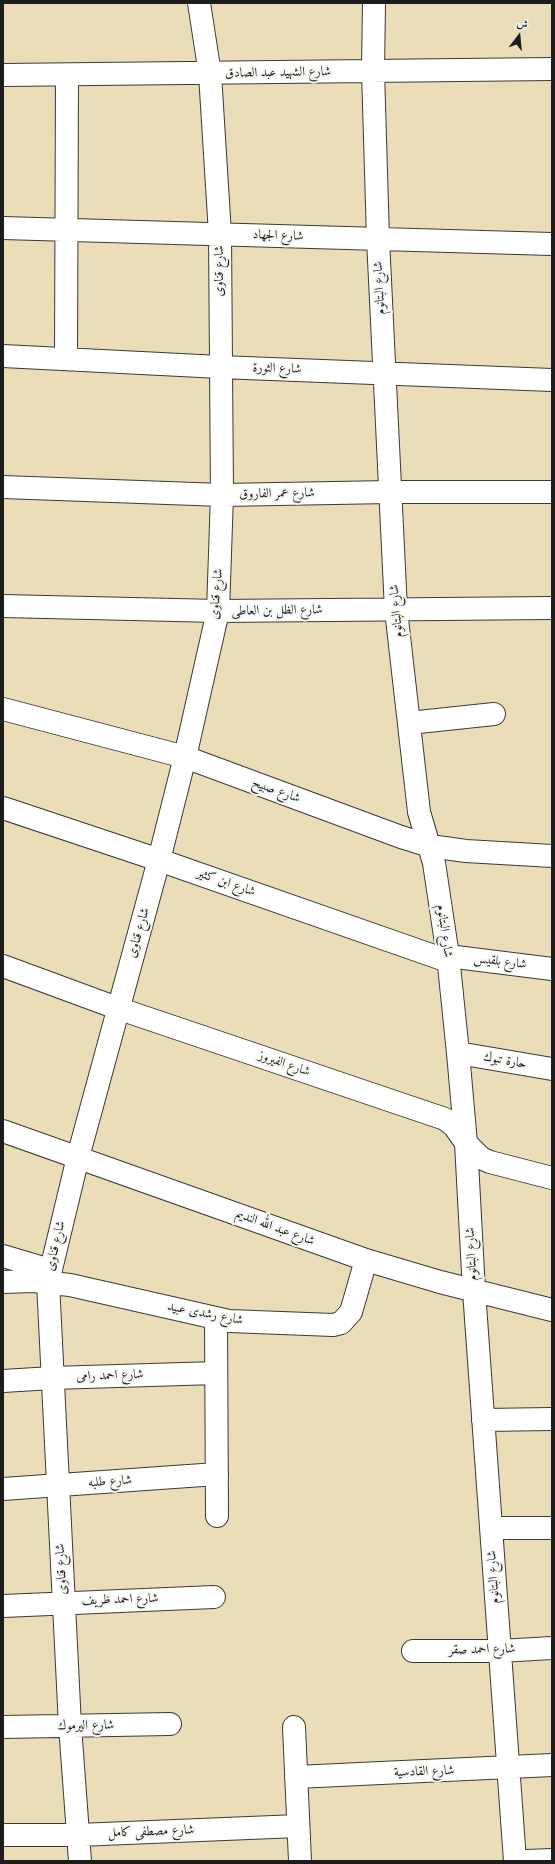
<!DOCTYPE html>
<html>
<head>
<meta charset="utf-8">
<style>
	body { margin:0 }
	#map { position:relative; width:555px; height:1864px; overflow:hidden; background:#ecddb9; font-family:Cardo,Amiri,serif }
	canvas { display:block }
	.frame { position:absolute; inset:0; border:4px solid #1c1c1c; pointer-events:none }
	.north { position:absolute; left:499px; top:16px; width:40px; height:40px; -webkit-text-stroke:3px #f6f6f2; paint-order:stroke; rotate:16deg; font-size:11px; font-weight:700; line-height:16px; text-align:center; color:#1c1c1c }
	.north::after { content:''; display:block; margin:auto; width:14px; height:18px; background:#1c1c1c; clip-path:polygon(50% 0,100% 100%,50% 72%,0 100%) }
</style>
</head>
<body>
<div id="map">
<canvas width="555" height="1864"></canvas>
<div class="frame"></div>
<div class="north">ش</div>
</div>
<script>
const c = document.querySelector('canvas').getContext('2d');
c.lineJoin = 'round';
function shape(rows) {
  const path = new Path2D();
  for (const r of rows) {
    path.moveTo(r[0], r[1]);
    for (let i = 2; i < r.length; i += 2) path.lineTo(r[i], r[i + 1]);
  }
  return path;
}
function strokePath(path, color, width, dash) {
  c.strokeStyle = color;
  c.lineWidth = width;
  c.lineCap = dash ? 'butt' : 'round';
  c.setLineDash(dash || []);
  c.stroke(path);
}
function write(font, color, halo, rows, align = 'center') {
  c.font = font + ' Cardo,Amiri,serif';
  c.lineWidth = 4;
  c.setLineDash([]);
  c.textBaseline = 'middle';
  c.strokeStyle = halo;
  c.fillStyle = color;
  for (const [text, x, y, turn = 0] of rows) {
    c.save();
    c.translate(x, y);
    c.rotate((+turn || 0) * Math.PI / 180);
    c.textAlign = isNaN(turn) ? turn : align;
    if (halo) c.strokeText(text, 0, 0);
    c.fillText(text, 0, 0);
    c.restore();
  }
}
const minor = shape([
	[374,3,373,71,378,239,396,610,419,812,434,863,448,956,458,1053,466,1143,474,1291,515,1861],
	[3,75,552,69],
	[3,228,552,244],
	[3,356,220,367,552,380],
	[66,358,67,75],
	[3,487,222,495,390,492,552,492],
	[3,606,218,611,552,608],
	[3,709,185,757,401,837,430,846,466,851,552,856],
	[409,723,494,714],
	[3,808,159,860,448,961],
	[448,956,552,969],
	[3,966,117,1008,445,1119,454,1126,466,1143,481,1158,490,1162,552,1178],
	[458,1053,552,1069],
	[3,1131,366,1260,440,1282,552,1310],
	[3,1256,50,1270],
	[3,1282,33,1281,70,1285,229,1321,333,1325,341,1323,351,1312,366,1260],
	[216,1319,217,1516],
	[3,1381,52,1378,216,1373],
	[483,1420,552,1419],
	[3,1489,217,1474],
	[491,1528,552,1528],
	[3,1606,214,1597],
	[413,1651,499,1651,552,1648],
	[3,1727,170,1724],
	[294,1727,300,1861],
	[296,1777,552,1765],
	[3,1835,78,1835,298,1826],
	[80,1861,70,1726,48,1282,78,1157,159,860,185,757,218,611,222,495,220,234,210,74,199,3],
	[526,1861,552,1860]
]);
strokePath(minor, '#3b3934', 24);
strokePath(minor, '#fff', 22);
write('13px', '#1c1c1c', '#f6f6f2', [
	["شارع الشهيد عبد الصادق",278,73,-1],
	["شارع الجهاد",278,236,2],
	["شارع قناوى",220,271,-90],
	["شارع البتانوم",380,288,-93],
	["شارع الثورة",277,369,2],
	["شارع عمر الفاروق",277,494,-1],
	["شارع قناوى",217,594,-85],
	["شارع الظل بن العاطى",277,611,-1],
	["شارع البتانوم",397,611,-95],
	["شارع صبيح",276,791,20],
	["شارع ابن كثير",226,883,19],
	["شارع البتانوم",444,931,82],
	["شارع قناوى",139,933,-74],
	["شارع بلقيس",500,962,7],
	["حارة تبوك",505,1061,10],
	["شارع الفيروز",284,1064,19],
	["شارع عبد الله النديم",275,1228,20],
	["شارع قناوى",56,1246,-77],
	["شارع البتانوم",472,1254,-93],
	["شارع رشدى عبيد",205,1314,11],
	["شارع احمد رامى",110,1376,-2],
	["شارع طلبه",110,1482,-4],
	["شارع قناوى",62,1569,-93],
	["شارع البتانوم",494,1577,-94],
	["شارع احمد ظريف",120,1600,-2],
	["شارع احمد صقر",482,1650,-1],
	["شارع اليرموك",86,1726,-1],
	["شارع القادسية",424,1772,-2],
	["شارع مصطفى كامل",151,1832,-2]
]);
</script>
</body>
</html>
